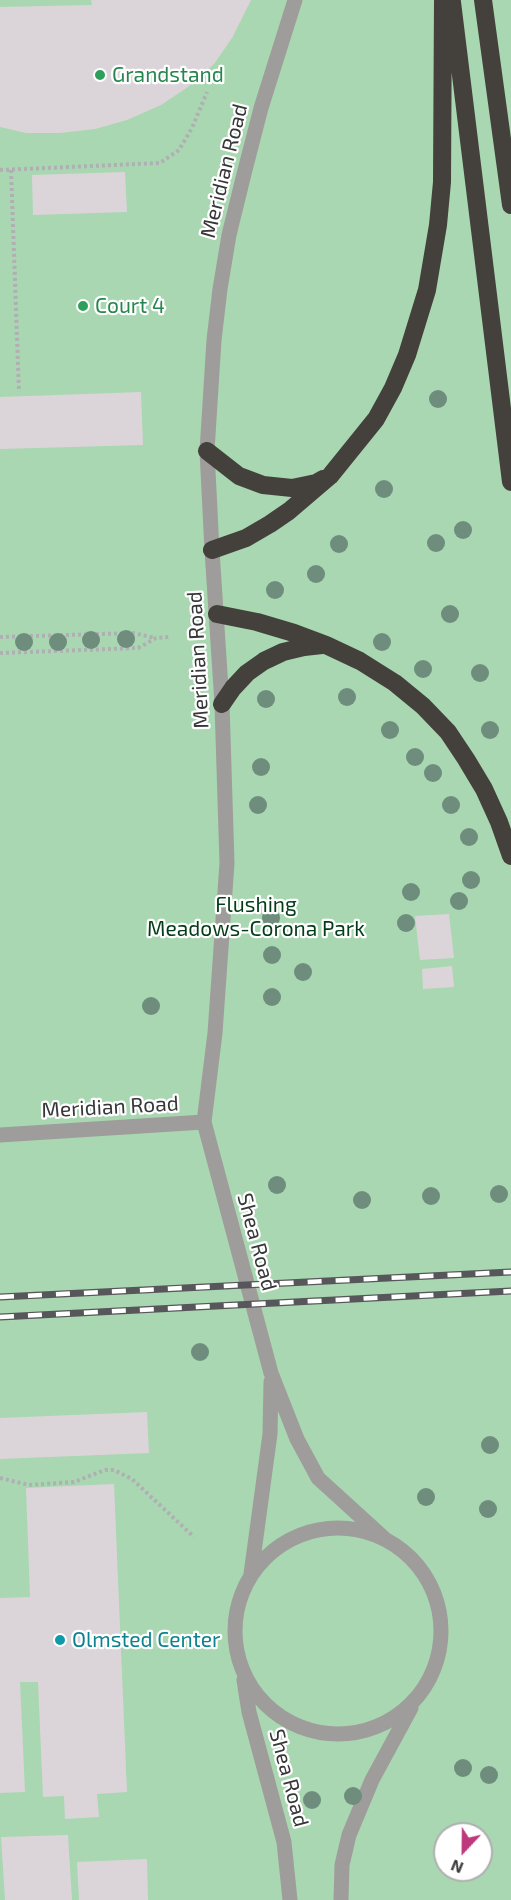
<!DOCTYPE html>
<html>
<head>
<meta charset="utf-8">
<style>
	body { margin:0 }
	#map { position:relative; width:511px; height:1900px; overflow:hidden; background:#f1f1f8; font-family:"Exo 2",sans-serif }
	canvas { display:block }
	.north { position:absolute; left:433px; top:1822px; width:60px; height:60px; box-sizing:border-box; background:#fff; border:2px solid #afafb0; border-radius:50%; rotate:202deg; font-size:16px; font-weight:700; line-height:24px; text-align:center; color:#37373a }
	.north::after { content:''; display:block; margin:auto; width:21px; height:27px; background:#bd387c; clip-path:polygon(50% 0,100% 100%,50% 72%,0 100%) }
</style>
</head>
<body>
<div id="map">
<canvas width="511" height="1900"></canvas>
<div class="north">N</div>
</div>
<script>
const c = document.querySelector('canvas').getContext('2d');
c.lineJoin = 'round';
function fill(path, color) {
  c.fillStyle = color;
  c.fill(path, 'evenodd');
}
function shape(rows) {
  const path = new Path2D();
  for (const r of rows) {
    if (r.length === 3) {
      path.moveTo(r[0] + r[2], r[1]);
      path.arc(r[0], r[1], r[2], 0, 2 * Math.PI);
      continue;
    }
    path.moveTo(r[0], r[1]);
    for (let i = 2; i < r.length; i += 2) path.lineTo(r[i], r[i + 1]);
  }
  return path;
}
function strokePath(path, color, width, dash) {
  c.strokeStyle = color;
  c.lineWidth = width;
  c.lineCap = dash ? 'butt' : 'round';
  c.setLineDash(dash || []);
  c.stroke(path);
}
function write(font, color, halo, rows, align = 'center') {
  c.font = font + ' "Exo 2",sans-serif';
  c.lineWidth = 4.5;
  c.setLineDash([]);
  c.textBaseline = 'middle';
  c.strokeStyle = halo;
  c.fillStyle = color;
  for (const [text, x, y, turn = 0] of rows) {
    c.save();
    c.translate(x, y);
    c.rotate((+turn || 0) * Math.PI / 180);
    c.textAlign = isNaN(turn) ? turn : align;
    if (halo) c.strokeText(text, 0, 0);
    c.fillText(text, 0, 0);
    c.restore();
  }
}
fill(shape([
	[0,0,511,0,511,1900,0,1900],
	[445,1834,481,1834,481,1870,445,1870]
]), '#a9d7b1');
fill(shape([
	[91,0,251,0,232,38,214,64,188,87,161,105,127,120,95,129,60,133,26,133,0,127,0,7,92,5],
	[125,172,127,212,33,215,32,175],
	[141,392,143,445,0,449,0,397],
	[449,914,454,958,420,960,415,916],
	[452,966,454,987,423,989,422,969],
	[147,1412,149,1453,0,1459,0,1418],
	[114,1484,127,1792,97,1794,99,1817,65,1819,64,1796,43,1797,38,1682,20,1682,25,1792,0,1793,0,1598,30,1597,26,1488],
	[68,1835,72,1900,5,1900,1,1837],
	[147,1859,148,1900,79,1900,77,1862]
]), '#dbd5da');
strokePath(shape([
	[0,170,160,163,179,150,192,128,207,92],
	[11,170,19,392],
	[0,637,133,633,155,638],
	[0,653,138,648,156,638,169,637],
	[0,1478,29,1485,74,1482,105,1470,114,1470,132,1479,194,1537]
]), '#afafb4', 4, [3, 3]);
strokePath(shape([
	[295,0,261,108,244,174,229,235,220,289,214,340,207,451,212,550,222,704,227,863,215,1033,204,1122,271,1373,297,1439,318,1478,385,1539],
	[0,1135,204,1122],
	[338,1631,103],
	[251,1574,270,1434,271,1382],
	[244,1680,249,1712,284,1842,290,1900],
	[341,1900,342,1865,349,1835,372,1780,411,1708]
]), '#9f9d9b', 15);
strokePath(shape([
	[483,0,511,205],
	[452,2,511,482],
	[207,451,239,476,263,485,292,488,316,483,323,479],
	[212,550,246,538,270,524,289,511,330,476,376,419,393,388,407,355,427,290,438,225,442,182,443,0],
	[217,614,257,622,294,633,326,645,360,661,395,683,423,706,448,732,466,759,484,789,499,822,511,856],
	[222,704,233,688,247,673,264,661,283,652,304,647,322,645]
]), '#44403c', 18);
const rail = shape([
	[0,1297,511,1272],
	[0,1317,511,1291]
]);
strokePath(rail, '#57575b', 7);
strokePath(rail, '#fff', 4.5, [14]);
c.fillStyle = '#6e8d7d';
for (const [x, y] of [
	[438,399],
	[384,489],
	[463,530],
	[436,543],
	[339,544],
	[316,574],
	[275,590],
	[450,614],
	[126,639],
	[91,640],
	[24,642],
	[58,642],
	[382,642],
	[423,669],
	[480,673],
	[347,697],
	[266,699],
	[390,730],
	[490,730],
	[415,757],
	[261,767],
	[433,773],
	[258,805],
	[451,805],
	[469,837],
	[471,880],
	[411,892],
	[459,901],
	[271,918],
	[406,923],
	[272,955],
	[303,972],
	[272,997],
	[151,1006],
	[277,1185],
	[499,1194],
	[431,1196],
	[362,1200],
	[200,1352],
	[490,1445],
	[426,1497],
	[488,1509],
	[463,1768],
	[489,1775],
	[353,1796],
	[312,1800]
]) {
  c.beginPath();
  c.arc(x, y, 9, 0, 2 * Math.PI);
  c.fill();
}
for (const [x, y, r, color] of [
	[100,75,6,"#2e9e5b"],
	[83,306,6,"#2e9e5b"],
	[60,1640,6,"#0f9aa8"]
]) {
  const dot = new Path2D();
  dot.arc(x, y, r, 0, 2 * Math.PI);
  c.fillStyle = color;
  c.fill(dot);
  strokePath(dot, '#fff', 2);
}
write('21px', '#27864d', '#fff', [
	["Grandstand",112,75],
	["Court 4",95,306]
], 'left');
write('21px', '#37373a', '#fff', [
	["Meridian Road",224,171,-76],
	["Meridian Road",198,660,-93],
	["Meridian Road",110,1107,-3],
	["Shea Road",257,1242,75],
	["Shea Road",289,1778,75]
]);
write('21px', '#033c18', '#fff', [
	["Flushing",256,905],
	["Meadows-Corona Park",256,929]
]);
write('21px', '#0d838f', '#fff', [
	["Olmsted Center",72,1640]
], 'left');
</script>
</body>
</html>
